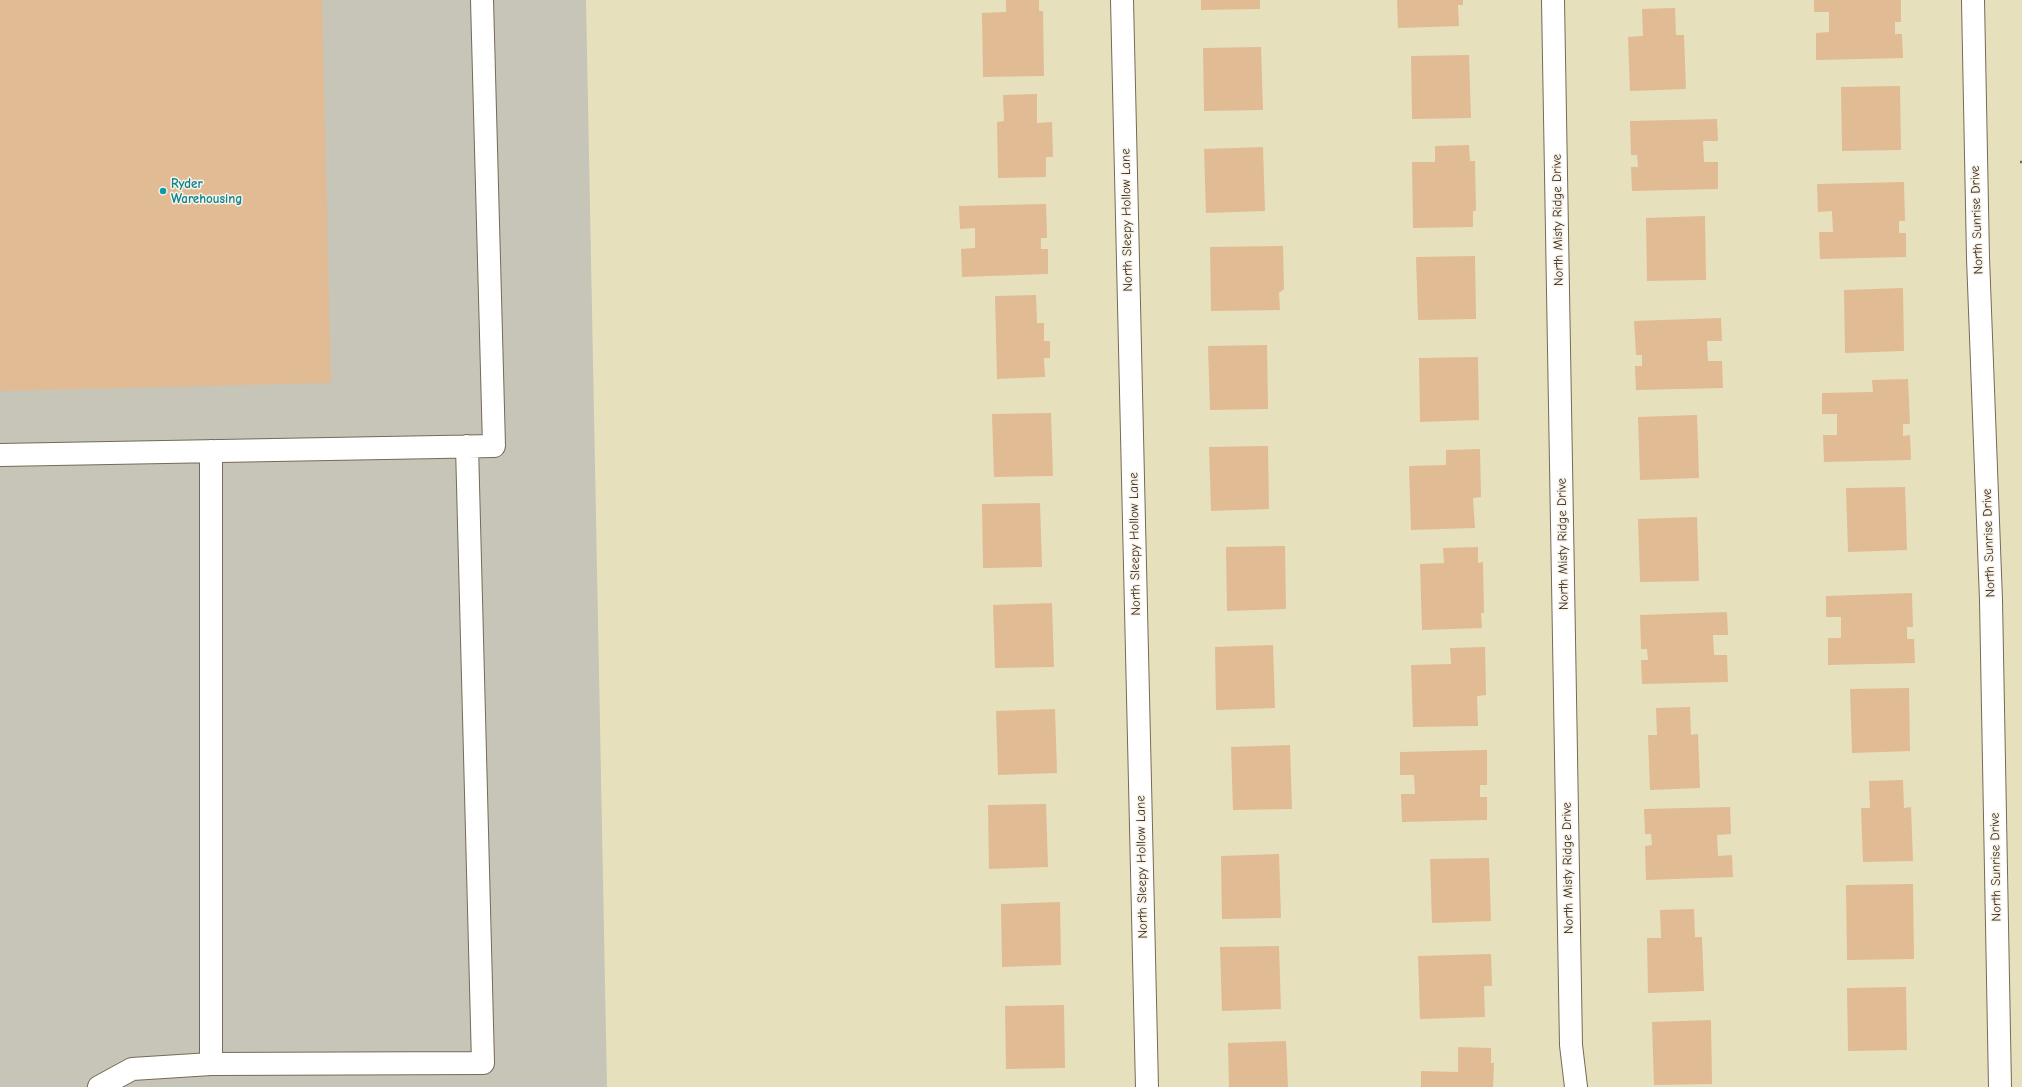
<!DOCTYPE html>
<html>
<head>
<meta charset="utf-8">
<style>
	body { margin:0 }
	canvas { display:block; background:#e7e0bd }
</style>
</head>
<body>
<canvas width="2022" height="1087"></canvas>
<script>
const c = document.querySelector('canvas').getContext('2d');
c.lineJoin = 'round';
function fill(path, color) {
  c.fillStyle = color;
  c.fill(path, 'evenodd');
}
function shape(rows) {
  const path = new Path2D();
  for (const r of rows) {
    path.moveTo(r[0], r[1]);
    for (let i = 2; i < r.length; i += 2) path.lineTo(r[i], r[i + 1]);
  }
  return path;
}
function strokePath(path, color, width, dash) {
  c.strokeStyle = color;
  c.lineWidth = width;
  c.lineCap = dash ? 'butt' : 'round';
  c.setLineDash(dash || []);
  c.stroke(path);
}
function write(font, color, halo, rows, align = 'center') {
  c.font = font + ' "Comic Neue",sans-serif';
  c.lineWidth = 3;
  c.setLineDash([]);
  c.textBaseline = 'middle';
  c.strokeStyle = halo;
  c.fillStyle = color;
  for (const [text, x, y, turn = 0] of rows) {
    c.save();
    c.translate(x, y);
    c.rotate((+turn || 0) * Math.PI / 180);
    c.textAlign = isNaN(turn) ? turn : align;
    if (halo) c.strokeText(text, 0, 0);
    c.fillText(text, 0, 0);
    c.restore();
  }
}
fill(shape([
	[0,0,586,0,607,1087,0,1087]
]), '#c6c5b8');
fill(shape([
	[0,0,322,0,331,383,0,391],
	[1006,0,1039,0,1039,11,1043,11,1044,76,983,77,982,13,1006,12],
	[1201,0,1260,0,1260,9,1201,10],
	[1397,0,1463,0,1463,5,1458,5,1459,26,1398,28],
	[1814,0,1901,0,1901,22,1895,22,1895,34,1902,34,1903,58,1816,60,1816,33,1829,32,1829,12,1814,12],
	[1675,8,1676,35,1684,35,1686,89,1630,91,1628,37,1643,36,1642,9],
	[1261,47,1263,110,1204,111,1203,48],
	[1469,55,1471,118,1412,119,1411,56],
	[1900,86,1901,150,1842,151,1841,87],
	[1037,94,1037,123,1052,122,1053,157,1046,157,1046,177,998,178,997,122,1004,121,1003,95],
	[1717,119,1718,141,1703,141,1704,162,1718,162,1718,189,1632,191,1631,167,1638,167,1637,155,1631,155,1630,121],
	[1469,145,1470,161,1475,161,1476,211,1473,211,1473,227,1413,228,1412,162,1435,162,1435,146],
	[1263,147,1265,211,1206,213,1204,149],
	[1904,182,1905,221,1899,221,1899,233,1906,233,1906,257,1820,259,1819,232,1833,232,1832,211,1818,212,1817,184],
	[1046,204,1047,238,1041,238,1041,249,1048,249,1048,274,962,277,961,249,975,248,975,228,960,229,959,206],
	[1705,216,1706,280,1647,281,1646,218],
	[1283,246,1284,289,1279,293,1280,310,1211,311,1210,247],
	[1475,256,1476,319,1418,320,1416,257],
	[1903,288,1904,351,1845,353,1844,290],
	[1036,295,1037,323,1044,323,1044,341,1050,341,1050,358,1044,358,1045,377,997,379,995,296],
	[1721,318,1722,341,1707,341,1708,361,1722,361,1723,388,1636,390,1635,366,1642,366,1642,355,1636,355,1634,321],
	[1267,345,1268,409,1210,410,1208,346],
	[1478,357,1479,420,1420,422,1419,358],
	[1908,379,1910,424,1903,424,1903,436,1910,435,1911,460,1824,462,1823,435,1837,435,1837,414,1822,414,1822,393,1873,392,1872,380],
	[1051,413,1053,476,994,477,992,414],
	[1697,415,1699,478,1640,480,1638,417],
	[1268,446,1269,509,1211,511,1209,447],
	[1480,449,1481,497,1473,498,1475,528,1411,530,1409,466,1446,465,1446,450],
	[1905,487,1907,550,1848,552,1846,488],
	[1040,503,1042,567,983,568,982,504],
	[1697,517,1699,581,1640,582,1638,519],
	[1285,546,1286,609,1227,611,1226,547],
	[1478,547,1478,563,1483,562,1484,613,1481,613,1482,628,1422,630,1420,564,1444,563,1443,548],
	[1912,593,1913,627,1907,627,1907,639,1914,639,1915,663,1828,665,1828,638,1841,638,1841,617,1826,617,1826,596],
	[1052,603,1054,667,995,668,993,605],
	[1727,612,1728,635,1713,635,1714,655,1727,655,1728,682,1642,684,1641,660,1648,660,1647,649,1641,649,1640,615],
	[1273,645,1275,708,1216,710,1215,647],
	[1485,647,1486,695,1477,696,1478,726,1413,727,1411,665,1451,664,1450,648],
	[1909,688,1910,751,1852,753,1850,689],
	[1690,707,1691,735,1698,734,1700,788,1650,790,1648,735,1657,735,1656,708],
	[1055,709,1057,773,998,775,996,711],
	[1290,745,1292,809,1233,810,1231,747],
	[1487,750,1487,785,1480,785,1480,797,1487,797,1487,820,1402,822,1401,794,1415,794,1414,775,1400,775,1400,752],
	[1903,780,1904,808,1911,807,1913,861,1863,862,1861,808,1870,808,1869,781],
	[1046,804,1048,867,989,869,988,805],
	[1730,807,1731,834,1717,835,1718,856,1732,855,1733,877,1646,880,1645,846,1652,845,1651,834,1645,834,1644,809],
	[1279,854,1281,918,1222,919,1221,856],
	[1489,858,1491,921,1432,923,1430,859],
	[1913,884,1914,959,1847,960,1846,885],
	[1060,902,1061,965,1002,967,1001,904],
	[1694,909,1695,937,1702,937,1704,991,1648,993,1647,938,1661,938,1660,910],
	[1279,946,1281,1009,1222,1011,1220,947],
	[1491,954,1492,986,1484,986,1485,1017,1420,1019,1418,956],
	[1906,987,1907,1050,1848,1051,1847,988],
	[1064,1005,1065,1068,1006,1069,1005,1006],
	[1711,1020,1712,1084,1654,1085,1652,1022],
	[1286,1041,1288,1087,1229,1087,1228,1043],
	[1458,1047,1491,1048,1491,1063,1494,1063,1493,1087,1421,1087,1421,1071,1458,1072]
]), '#e1bb94');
const minor = shape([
	[1122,0,1147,1087],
	[1553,0,1571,1045,1576,1087],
	[1973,0,1978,258,1991,600,2000,1087],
	[211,451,211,1064,483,1063,467,446],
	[0,455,494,446,482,0],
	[99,1087,132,1069,211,1064]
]);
strokePath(minor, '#776a56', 24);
strokePath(shape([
	[2020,162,2022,162]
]), '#776a56', 2.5, [3, 3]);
strokePath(minor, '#fff', 22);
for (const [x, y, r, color] of [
	[163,191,4,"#0f9aa8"]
]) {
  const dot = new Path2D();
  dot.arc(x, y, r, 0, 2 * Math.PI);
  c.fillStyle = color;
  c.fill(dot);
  strokePath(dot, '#f7f3e8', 1.5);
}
write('bold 13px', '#0d838f', '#f7f3e8', [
	["Ryder",171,184],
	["Warehousing",171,199]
], 'left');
write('13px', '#3b2a1e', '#f7f3e8', [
	["North Sleepy Hollow Lane",1127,220,-91],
	["North Misty Ridge Drive",1558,220,-91],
	["North Sunrise Drive",1977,220,-92],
	["North Sunrise Drive",1989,543,-92],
	["North Sleepy Hollow Lane",1135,544,-91],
	["North Misty Ridge Drive",1563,544,-91],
	["North Sleepy Hollow Lane",1142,867,-91],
	["North Sunrise Drive",1996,867,-91],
	["North Misty Ridge Drive",1568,868,-91]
]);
</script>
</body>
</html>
